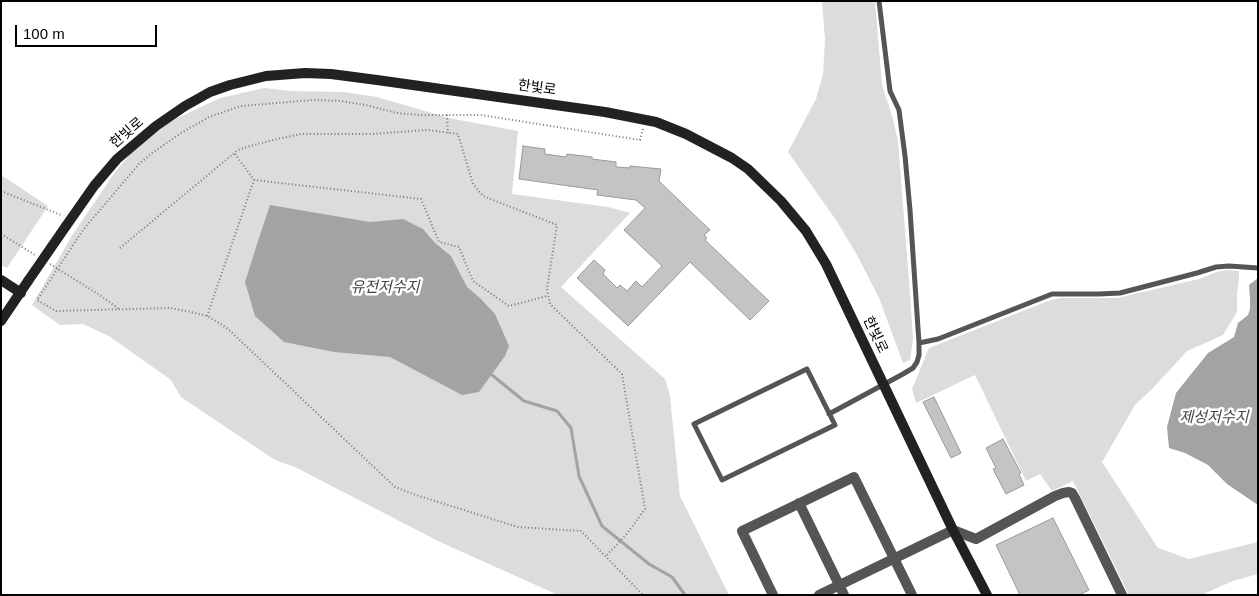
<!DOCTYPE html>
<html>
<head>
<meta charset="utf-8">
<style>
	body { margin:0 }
	#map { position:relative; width:1259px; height:596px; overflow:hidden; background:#fff; font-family:Arial,sans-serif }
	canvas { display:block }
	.frame { position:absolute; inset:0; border:2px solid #000; pointer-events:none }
	.scale { position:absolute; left:15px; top:25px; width:142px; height:22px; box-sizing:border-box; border:2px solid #000; border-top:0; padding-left:6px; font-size:15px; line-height:18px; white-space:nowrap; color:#000; -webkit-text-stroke:4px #fff; paint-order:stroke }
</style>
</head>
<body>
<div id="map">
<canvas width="1259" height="596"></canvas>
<div class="frame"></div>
<div class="scale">100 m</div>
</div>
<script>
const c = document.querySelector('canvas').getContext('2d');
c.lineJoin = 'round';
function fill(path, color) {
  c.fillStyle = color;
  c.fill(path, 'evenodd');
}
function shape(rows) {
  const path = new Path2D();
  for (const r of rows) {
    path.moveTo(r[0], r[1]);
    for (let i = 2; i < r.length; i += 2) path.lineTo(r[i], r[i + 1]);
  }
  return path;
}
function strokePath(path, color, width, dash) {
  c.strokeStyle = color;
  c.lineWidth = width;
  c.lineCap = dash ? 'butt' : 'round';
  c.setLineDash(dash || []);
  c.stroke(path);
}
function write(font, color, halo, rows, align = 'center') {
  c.font = font + ' Arial,"Noto Sans KR",sans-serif';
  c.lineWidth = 5;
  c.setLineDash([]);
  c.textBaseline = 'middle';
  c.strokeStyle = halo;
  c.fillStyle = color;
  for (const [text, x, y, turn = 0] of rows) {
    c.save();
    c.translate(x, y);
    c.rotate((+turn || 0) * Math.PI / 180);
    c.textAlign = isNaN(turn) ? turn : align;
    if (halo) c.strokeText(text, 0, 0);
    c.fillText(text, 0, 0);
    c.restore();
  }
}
fill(shape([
	[822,1,875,1,882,85,893,119,898,141,910,293,913,339,910,360,903,363,879,298,857,255,836,220,788,152,816,99,823,74,825,40],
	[264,88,292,91,344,92,377,97,449,118,518,131,512,194,608,207,630,213,561,287,665,379,670,396,680,496,729,595,558,595,440,542,295,467,275,460,181,397,171,380,109,336,83,324,60,325,32,305,73,234,115,172,137,146,169,122,220,98],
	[1,175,48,206,7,268,1,265],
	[1227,270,1239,271,1239,277,1237,296,1237,312,1223,335,1187,351,1153,388,1135,405,1102,462,1158,548,1189,559,1258,542,1258,574,1233,581,1201,595,1129,595,1073,481,1052,491,1040,474,1026,481,975,375,916,403,912,389,929,348,1048,301,1060,298,1117,298,1199,279,1216,272]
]), '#dcdcdc');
fill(shape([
	[270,205,370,222,403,219,423,229,435,243,451,256,467,287,480,298,495,314,509,346,505,356,479,392,462,395,390,357,334,352,284,342,255,316,245,282,258,241],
	[1258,278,1258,505,1227,484,1208,465,1185,453,1169,448,1167,427,1176,393,1208,353,1234,337,1238,323,1248,315,1250,309,1250,298,1249,285]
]), '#a3a3a3');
strokePath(shape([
	[492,375,524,401,557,411,571,428,579,476,602,526,649,564,672,577,685,595]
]), '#a3a3a3', 3);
const building = shape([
	[523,146,545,149,545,154,566,157,567,154,592,157,592,159,616,162,616,167,630,168,630,166,661,169,659,181,710,230,704,235,707,238,705,240,769,301,750,320,690,262,628,326,577,278,594,260,605,270,603,274,617,288,620,285,627,291,636,281,642,287,662,266,624,230,645,208,636,200,597,195,598,190,519,179,523,146],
	[934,397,961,453,951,458,923,402,934,397],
	[1003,439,1021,473,1019,474,1024,485,1006,494,993,469,996,468,986,448,1003,439],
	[1053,518,1089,590,1079,595,1020,595,996,545,1053,518]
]);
fill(building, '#c4c4c4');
strokePath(building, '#999', 1);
strokePath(shape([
	[447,115,448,133],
	[643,129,640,140,481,115,419,115,397,113,366,105,340,101,313,100,241,106,209,117,181,133,152,153,139,164,83,230,37,300,56,311,170,308,191,312,207,316,219,323,228,329,395,487,416,495,518,527,581,531,643,595],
	[235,154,254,180],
	[1,191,61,215],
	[1,234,35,255],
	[120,248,238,150,250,146,277,139,301,134,372,134,428,130,458,134,473,184,483,196,557,225,547,289,550,304,622,374,645,509,626,535,606,556],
	[50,264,98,294,119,309],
	[207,316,254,180,421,199,439,242,459,247,473,281,509,306,547,296]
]), '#777', 2, [1, 2.5]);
strokePath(shape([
	[919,343,938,339,1052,294,1099,294,1120,293,1197,273,1216,267,1229,266,1258,268],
	[807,369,835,425,722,480,694,424,807,369],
	[829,414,903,374,913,368,917,362,919,355,919,343,910,210,905,156,899,110,890,91,879,1]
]), '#555', 5);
strokePath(shape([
	[799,503,844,595],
	[773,595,742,531,854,477,912,595],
	[819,595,953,530,976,539,1055,496,1063,493,1069,492,1072,493,1075,498,1122,595]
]), '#555', 10);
strokePath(shape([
	[66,226,94,186,117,159,156,126,185,106,210,92,230,85,266,76,305,73,331,74,377,80,605,112,656,122,686,134,732,158,748,169,781,201,806,231,826,264,836,285,953,530,987,595],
	[1,280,21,293],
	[1,321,28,281]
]), '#222', 10);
strokePath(shape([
	[28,281,66,226]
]), '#222', 10);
write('14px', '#000', '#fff', [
	["한빛로",537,88,8],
	["한빛로",127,133,-41],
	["한빛로",875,335,65]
]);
write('italic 15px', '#444', '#fff', [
	["유전저수지",385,288],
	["제성저수지",1214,418]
]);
</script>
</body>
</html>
